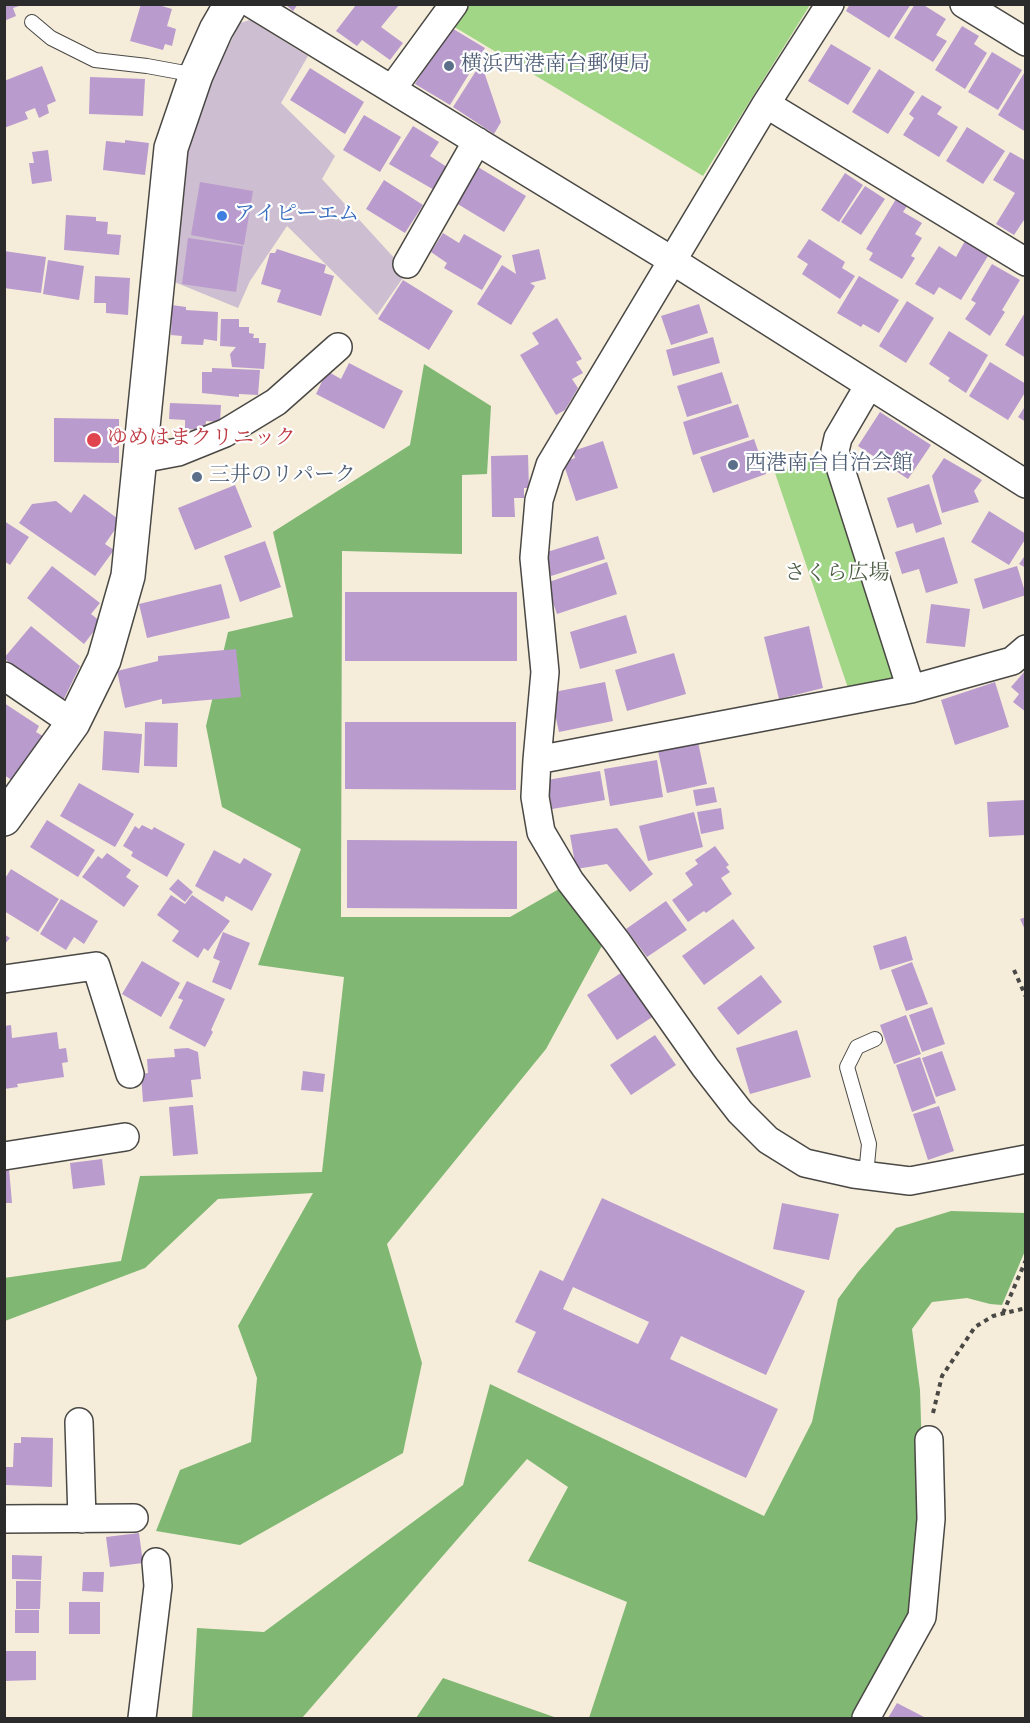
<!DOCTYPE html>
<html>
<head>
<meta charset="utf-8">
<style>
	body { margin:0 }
	#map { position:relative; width:1030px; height:1723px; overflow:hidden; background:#f5edda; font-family:Vollkorn,serif }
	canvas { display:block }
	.frame { position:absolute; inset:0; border:6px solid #2b2b2b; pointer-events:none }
</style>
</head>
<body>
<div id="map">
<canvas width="1030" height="1723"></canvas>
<div class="frame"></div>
</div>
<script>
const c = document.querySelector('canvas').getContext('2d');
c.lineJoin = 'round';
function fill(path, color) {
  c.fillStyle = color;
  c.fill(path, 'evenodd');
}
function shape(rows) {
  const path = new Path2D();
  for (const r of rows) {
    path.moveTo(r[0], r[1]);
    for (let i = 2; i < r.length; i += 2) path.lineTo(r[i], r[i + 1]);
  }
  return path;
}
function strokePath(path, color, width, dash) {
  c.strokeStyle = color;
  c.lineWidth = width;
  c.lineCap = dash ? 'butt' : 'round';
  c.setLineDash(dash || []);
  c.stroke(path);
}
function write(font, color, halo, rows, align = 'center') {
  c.font = font + ' Vollkorn,"Noto Serif JP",serif';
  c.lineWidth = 4.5;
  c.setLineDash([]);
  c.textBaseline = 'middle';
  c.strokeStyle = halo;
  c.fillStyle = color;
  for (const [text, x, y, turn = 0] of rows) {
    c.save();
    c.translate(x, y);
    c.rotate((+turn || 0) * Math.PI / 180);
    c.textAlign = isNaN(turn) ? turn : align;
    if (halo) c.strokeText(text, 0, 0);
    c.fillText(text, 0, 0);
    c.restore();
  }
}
fill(shape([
	[250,20,308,56,281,103,335,156,322,179,407,272,377,315,287,226,250,281,238,308,172,281,186,156,199,106,240,23]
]), '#cebed1');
fill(shape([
	[467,5,810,5,703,176,451,25],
	[824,456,899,678,848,688,775,473]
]), '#a1d686');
fill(shape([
	[424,364,491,406,487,474,462,475,462,554,342,551,341,917,510,917,559,889,605,940,546,1049,387,1244,422,1363,403,1453,240,1545,156,1531,180,1470,251,1442,257,1378,238,1326,313,1193,218,1199,145,1268,5,1321,4,1278,121,1261,140,1176,322,1172,344,977,258,965,301,849,222,807,206,726,228,632,293,617,273,532,410,445],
	[951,1211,1025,1213,1025,1251,1002,1305,990,1304,967,1298,932,1302,912,1329,920,1390,924,1516,912,1615,855,1718,589,1718,627,1602,528,1561,568,1487,527,1459,302,1718,192,1718,197,1628,264,1632,463,1485,490,1384,764,1516,812,1422,838,1299,858,1272,896,1228],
	[443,1678,557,1718,416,1718]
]), '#80b773');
fill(shape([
	[4,4,22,4,22,5,13,8,16,16,4,21],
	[141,4,155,4,172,9,167,26,176,29,172,46,165,44,163,50,130,41],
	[285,4,298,4,293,11],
	[850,4,911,4,889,38,846,11],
	[915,4,922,4,946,19,936,35,947,41,933,62,894,38],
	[356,5,399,5,381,27,403,43,390,60,362,40,357,46,336,31],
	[962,26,979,36,974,44,987,53,965,89,935,70],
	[450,27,485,48,450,105,415,84],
	[831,44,871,68,848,105,808,81],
	[992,52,1022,70,998,110,968,92],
	[481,63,501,122,494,134,453,107],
	[42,66,56,101,47,105,49,113,39,118,35,108,25,112,28,119,4,128,4,81],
	[310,68,364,102,345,134,290,100],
	[879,69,915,92,888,134,852,112],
	[1026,70,1026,132,998,115],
	[90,77,145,79,143,116,89,114],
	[922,95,942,107,937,114,958,127,939,157,903,135,914,118,909,114],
	[364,115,401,137,380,172,343,150],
	[413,126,439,142,430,156,450,169,436,191,389,164],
	[967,127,1005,151,983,184,946,161],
	[125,140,149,143,145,175,103,170,106,141,125,143],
	[48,150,52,181,32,184,29,163,34,163,32,152],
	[1010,152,1026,161,1026,217,1014,235,996,224,1015,193,993,180],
	[478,167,526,196,504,232,456,203],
	[845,173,863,185,839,222,821,210],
	[384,180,423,205,405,233,366,209],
	[200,182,253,191,244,245,191,235],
	[865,186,885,199,861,235,841,222],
	[896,199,907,206,903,212,922,223,915,234,922,238,911,256,915,258,902,279,869,260,873,253,866,249],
	[66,215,96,217,96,221,108,222,107,234,121,235,119,255,64,250],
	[443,233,459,243,464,234,502,256,482,290,444,268,447,263,431,252],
	[188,238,243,246,236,292,182,284],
	[809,239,845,262,842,268,855,276,840,299,802,274,808,264,797,257],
	[965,241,988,256,961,300,939,287,934,295,915,284,939,246,956,257],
	[277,249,326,265,324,273,334,276,321,316,277,302,281,290,261,284,270,253,275,253],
	[539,249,546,279,530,283,535,286,511,325,477,304,502,265,516,274,512,255],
	[4,251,46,257,41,293,4,288],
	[48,260,84,266,79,300,43,294],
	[992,264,1020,280,1002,310,1005,312,990,336,965,319,976,303,971,300],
	[95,276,130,278,128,315,106,313,106,303,94,303],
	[859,276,899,300,879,333,863,324,861,327,837,313],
	[403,280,453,311,429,350,378,319],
	[907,301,934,318,906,363,879,346],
	[699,304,708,333,671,345,661,316],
	[172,305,186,307,186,310,218,312,217,341,204,339,203,345,181,344,182,336,171,335],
	[1026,311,1026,358,1005,345],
	[557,318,582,359,576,362,583,373,572,379,578,388,565,410,556,415,520,355,539,344,532,333],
	[221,319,239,319,239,327,249,327,249,333,254,334,253,338,259,338,259,343,266,343,264,369,232,367,230,354,236,347,220,346],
	[949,331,988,355,966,393,948,381,950,378,929,364],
	[713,337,720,363,673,376,666,350],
	[990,362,1026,384,1026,391,1008,420,969,396],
	[349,363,403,391,384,429,316,394,327,371,341,379],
	[212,368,260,370,258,395,239,394,239,397,202,393,202,372,212,372],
	[722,372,732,403,687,417,677,386],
	[170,403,221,405,220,422,206,421,205,430,185,429,185,420,169,419],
	[738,404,749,437,693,455,683,422],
	[1026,405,1026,422,1018,417],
	[880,412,931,445,908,479,858,446],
	[54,418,119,419,119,463,54,462],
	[754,439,766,474,713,493,700,457],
	[603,441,618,488,576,501,563,462,575,458,573,451],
	[528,455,529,488,524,488,524,498,514,498,515,517,492,517,491,456],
	[944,458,982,480,974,491,979,502,942,513,932,476],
	[929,484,942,524,916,533,913,523,897,528,887,498],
	[235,485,252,527,195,550,178,508],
	[84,494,121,521,105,544,114,550,95,576,19,523,32,504,56,501,71,513],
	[989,511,1026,534,1026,538,1009,565,971,542],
	[4,521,29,537,10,565,4,561],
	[598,536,605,559,551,576,544,553],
	[944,537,958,583,926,593,919,569,902,574,895,552],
	[265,541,281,587,240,602,224,556],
	[1026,554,1026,568,1019,564],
	[607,562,617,594,557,614,546,583],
	[52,566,100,603,91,614,101,622,84,644,27,598],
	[1017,566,1026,595,983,609,974,579],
	[221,584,230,618,147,638,139,604],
	[345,592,517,592,517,661,345,661],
	[931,604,970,609,965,647,926,643],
	[626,615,637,653,580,669,570,632],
	[31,626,80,666,61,705,4,658],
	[809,626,823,688,779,699,764,637],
	[236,649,241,697,162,704,162,699,125,708,117,671,158,661,158,656],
	[674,653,686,694,627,711,615,670],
	[1024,672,1026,673,1026,712,1013,702,1019,694,1011,687],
	[605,682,613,721,559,732,553,705,557,704,554,692],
	[995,682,1009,727,955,745,941,700],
	[4,703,39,726,36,732,46,738,16,783,4,775],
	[145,722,178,723,177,767,144,766],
	[345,722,516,722,516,790,345,789],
	[104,731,142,734,139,773,102,770],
	[698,742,707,784,667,793,658,751],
	[657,760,663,797,610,806,604,769],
	[600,771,605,800,552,809,547,780],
	[79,783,134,814,115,847,60,816],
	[714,787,717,802,696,806,693,790],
	[1026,800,1026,835,989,837,987,802],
	[721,808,724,829,701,834,697,812],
	[694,812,703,847,648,861,639,826],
	[47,820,95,850,78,877,30,847],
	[142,825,152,830,154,827,185,844,167,877,131,856,133,852,123,846,135,826,139,829],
	[617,828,653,874,630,892,607,864,576,869,570,835],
	[347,840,517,841,517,909,347,908],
	[715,846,729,865,726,867,730,872,721,878,732,894,706,913,704,911,688,922,672,900,693,885,685,873,698,864,695,860],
	[214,850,240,864,244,858,272,874,252,911,226,896,223,902,195,886],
	[107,853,131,870,126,877,139,886,124,907,82,877,98,856,102,859],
	[11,869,59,899,38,932,4,911,4,880],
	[178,879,193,892,185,902,169,889],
	[171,895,185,904,192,895,230,921,208,951,204,948,198,958,172,941,179,931,157,915],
	[61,899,98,921,84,944,74,937,66,950,40,934],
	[666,901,687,930,647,957,626,929],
	[1026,917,1026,932,1020,919],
	[733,919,755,948,704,985,682,956],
	[223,932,250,943,231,990,212,982,220,961,213,958],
	[4,934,10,938,4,945],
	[906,936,913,960,880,970,873,946],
	[142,961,180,983,161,1017,122,994],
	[912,962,928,1004,906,1011,891,970],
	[624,971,654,1016,617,1040,587,995],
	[761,975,782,1002,738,1035,717,1008],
	[187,981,225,999,211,1030,213,1032,205,1047,169,1028,183,1000,178,998],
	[932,1007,945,1044,922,1052,909,1015],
	[906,1015,921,1054,894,1064,880,1025],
	[11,1025,12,1038,57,1032,59,1049,66,1048,68,1062,62,1063,64,1077,17,1084,18,1087,4,1089,4,1026],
	[797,1030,811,1077,750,1094,736,1048],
	[655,1035,676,1065,631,1095,610,1065],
	[188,1048,198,1052,201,1079,191,1080,193,1097,143,1102,141,1074,148,1073,147,1059,175,1057,174,1049],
	[942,1051,956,1090,936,1097,922,1058],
	[920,1057,936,1103,912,1112,896,1065],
	[303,1071,325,1074,323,1092,301,1090],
	[193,1105,198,1154,173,1156,169,1107],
	[939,1106,954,1151,928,1160,913,1114],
	[102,1159,105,1185,73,1189,70,1163],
	[4,1169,9,1169,12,1203,4,1203],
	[602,1198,805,1291,766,1375,681,1336,670,1359,778,1409,746,1478,517,1372,536,1332,515,1322,540,1270,563,1281],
	[573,1287,649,1322,638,1344,563,1309],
	[782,1203,839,1214,829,1260,773,1249],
	[21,1437,53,1438,52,1487,6,1485,6,1467,13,1467,14,1443,21,1443],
	[139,1533,143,1563,110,1567,106,1537],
	[12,1555,42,1556,41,1580,12,1579],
	[83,1572,104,1572,103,1592,82,1591],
	[16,1581,41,1581,40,1609,16,1609],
	[69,1602,100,1602,100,1634,69,1634],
	[15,1610,39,1610,39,1633,15,1633],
	[4,1651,36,1651,36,1680,4,1681],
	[897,1703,926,1718,888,1718]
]), '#ba9bcd');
const lane = shape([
	[32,22,51,38,95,60,147,66,196,75],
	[866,1175,869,1144,847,1067,857,1047,875,1039]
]);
const street = shape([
	[252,4,673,261,1026,484],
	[830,4,766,104,550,465,539,500,534,558,545,672,537,760,535,797,541,832,570,881,617,942,705,1067,740,1112,768,1140,805,1163,854,1174,910,1181,1026,1159],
	[964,4,1026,42],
	[392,89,454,4],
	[766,104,1026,262],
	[407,264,477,141],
	[869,385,838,438,835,451,911,689],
	[141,459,178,452,225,433,276,402,338,347],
	[4,676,73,723],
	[537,760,911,689,1012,661,1026,649],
	[4,979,96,966,130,1074],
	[4,1156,125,1137],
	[79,1422,82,1519],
	[4,1519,134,1518],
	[142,1718,158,1586,156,1562],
	[866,1718,922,1617,931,1519,929,1440]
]);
const primary = shape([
	[4,819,73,723,104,660,128,576,171,148,196,75,216,30,231,4]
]);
strokePath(lane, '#494845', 16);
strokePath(street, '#494845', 30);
strokePath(primary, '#494845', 36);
strokePath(shape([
	[1014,970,1026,997],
	[1003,1313,1026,1260],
	[933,1413,942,1376,975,1327,993,1316,1026,1308]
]), '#494845', 4, [4.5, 4.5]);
strokePath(lane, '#fff', 14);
strokePath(street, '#fff', 27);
strokePath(primary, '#fff', 33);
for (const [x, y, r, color] of [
	[449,66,6,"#5c6f8a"],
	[222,216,6,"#3f7fe0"],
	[94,440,8,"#e0444e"],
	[733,465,6,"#5c6f8a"],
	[197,477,6,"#5c6f8a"]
]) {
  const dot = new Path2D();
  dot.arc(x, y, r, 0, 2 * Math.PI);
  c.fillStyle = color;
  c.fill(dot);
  strokePath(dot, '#fff', 2);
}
write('21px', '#4e5e75', '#fff', [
	["横浜西港南台郵便局",461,66],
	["西港南台自治会館",745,465],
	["三井のリパーク",209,477]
], 'left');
write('21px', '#366cbe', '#fff', [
	["アイピーエム",234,216]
], 'left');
write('21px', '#be3a42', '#fff', [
	["ゆめはまクリニック",107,440]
], 'left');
write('21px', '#4e5e46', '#fff', [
	["さくら広場",837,575]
]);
</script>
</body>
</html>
